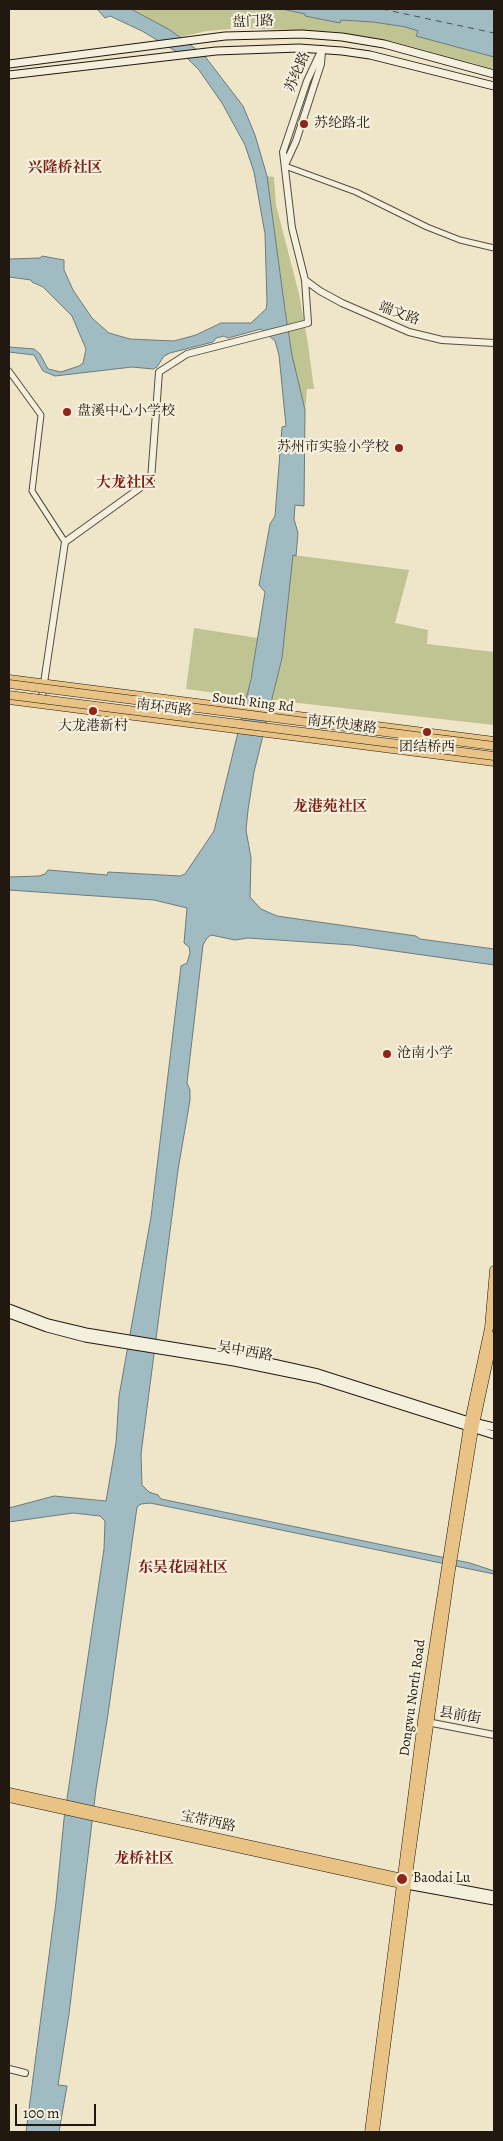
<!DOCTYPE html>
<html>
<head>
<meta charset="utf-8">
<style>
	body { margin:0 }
	#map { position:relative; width:503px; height:2141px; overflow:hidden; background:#efe6ca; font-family:Alegreya,serif }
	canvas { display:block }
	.frame { position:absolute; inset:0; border:10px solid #211810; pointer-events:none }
	.scale { position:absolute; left:15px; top:2104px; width:81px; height:22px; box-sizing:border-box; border:2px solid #211810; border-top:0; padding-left:6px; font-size:15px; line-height:18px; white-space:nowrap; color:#211810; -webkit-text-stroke:4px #f5efdd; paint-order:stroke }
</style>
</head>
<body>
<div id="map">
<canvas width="503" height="2141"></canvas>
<div class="frame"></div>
<div class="scale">100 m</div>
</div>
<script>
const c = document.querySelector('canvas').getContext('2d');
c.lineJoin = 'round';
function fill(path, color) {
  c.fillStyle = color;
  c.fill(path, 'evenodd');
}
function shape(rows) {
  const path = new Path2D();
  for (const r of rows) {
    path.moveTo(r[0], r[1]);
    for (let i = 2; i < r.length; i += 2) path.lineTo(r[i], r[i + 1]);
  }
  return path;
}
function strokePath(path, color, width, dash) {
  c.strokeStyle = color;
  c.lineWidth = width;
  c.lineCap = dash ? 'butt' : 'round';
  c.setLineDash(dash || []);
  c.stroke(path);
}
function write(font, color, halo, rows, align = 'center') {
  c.font = font + ' Alegreya,"Noto Serif SC",serif';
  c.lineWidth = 4.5;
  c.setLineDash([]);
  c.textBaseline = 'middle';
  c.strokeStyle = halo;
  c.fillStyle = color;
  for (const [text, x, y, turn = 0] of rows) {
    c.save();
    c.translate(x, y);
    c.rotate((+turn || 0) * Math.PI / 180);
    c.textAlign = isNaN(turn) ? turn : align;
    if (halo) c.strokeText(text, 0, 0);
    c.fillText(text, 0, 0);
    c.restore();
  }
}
fill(shape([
	[131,9,282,9,340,20,373,22,406,27,418,31,417,36,494,57,494,69,394,42,338,32,241,28,207,31,180,37],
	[267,176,274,177,276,205,299,294,308,344,314,389,307,389,305,410,292,355,285,310],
	[293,555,409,570,395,623,428,630,427,644,494,652,494,725,272,700,282,658],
	[194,628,258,638,247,697,186,689]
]), '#c0c392');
const water = shape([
	[97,9,131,9,170,30,204,55,243,106,255,135,267,176,285,310,292,355,305,410,304,506,295,505,294,519,298,533,296,556,293,555,282,658,254,772,248,810,246,830,251,858,250,897,261,909,277,916,416,936,420,939,494,949,494,965,352,945,248,938,235,940,211,935,207,938,203,945,187,1083,190,1090,190,1100,178,1170,141,1454,142,1485,149,1492,158,1495,161,1499,470,1563,494,1571,494,1574,194,1512,150,1503,141,1504,137,1507,108,1714,96,1789,69,2014,58,2085,67,2086,59,2132,26,2132,56,1902,64,1819,104,1549,105,1521,100,1516,73,1513,9,1522,9,1508,54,1496,106,1501,116,1443,119,1396,151,1217,181,966,187,963,190,953,189,947,184,943,187,908,154,900,9,890,9,877,39,876,45,874,48,870,107,875,108,872,180,876,185,874,214,831,251,679,265,592,259,585,270,524,275,516,282,427,286,426,279,355,275,341,261,329,228,338,224,336,216,338,213,342,170,353,164,356,157,367,153,369,132,367,55,376,43,371,34,355,9,352,9,347,34,349,40,354,48,369,61,372,79,366,83,363,86,349,72,316,43,287,32,282,31,280,9,277,9,259,40,258,42,256,64,260,64,270,73,290,92,318,109,333,130,339,174,341,196,335,221,323,251,323,266,309,267,303,265,234,254,172,245,145,222,103,199,70,187,58,142,31,110,16,105,18,97,9],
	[282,9,494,9,494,57,416,36,418,31,406,27,373,22,341,20,340,23,305,16,305,14,282,9]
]);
fill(water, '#a0bcc2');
strokePath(water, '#6d7a7b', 1);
strokePath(shape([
	[382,9,494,33]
]), '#4d514e', 1, [6, 5]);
const minor = shape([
	[285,166,356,192,427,227,460,240,494,248],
	[9,371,41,415,32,491,65,542]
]);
const tertiary = shape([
	[285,165,296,141,321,64,322,52],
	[305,280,320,291,342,303,409,332,442,340,494,343],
	[41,703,65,542,151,480,159,372,187,354,308,323,305,280,292,228,283,152,307,81,322,49],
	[427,1722,494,1735],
	[9,2069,25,2073]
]);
const secondary = shape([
	[9,64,225,36,302,34,342,37,384,44,494,74],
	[9,75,216,51,299,48,342,51,370,55,494,86],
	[9,1308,48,1323,86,1332,264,1361,318,1373,469,1421,494,1427],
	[9,1314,47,1328,85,1338,234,1362,317,1379,494,1435],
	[404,1878,494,1895],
	[401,1884,494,1901]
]);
const primary = shape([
	[9,679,494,741],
	[9,700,494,762],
	[9,1792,402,1878],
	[9,1798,401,1884],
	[369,2132,422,1721,468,1426,489,1328,494,1270],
	[375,2132,410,1861,450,1576,474,1429,494,1336]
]);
strokePath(minor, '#544c3e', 7);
strokePath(tertiary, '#544c3e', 8);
strokePath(secondary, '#211810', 9);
strokePath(primary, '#211810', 9);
strokePath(minor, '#f5efdd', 5);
strokePath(tertiary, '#f5efdd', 6);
strokePath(secondary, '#f5efdd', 7);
strokePath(primary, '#e8c385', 8);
const trunkBridge = shape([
	[9,684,494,746],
	[9,695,494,756]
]);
strokePath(trunkBridge, '#211810', 9, []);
strokePath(trunkBridge, '#e8c385', 8);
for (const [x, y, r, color] of [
	[304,124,5,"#8f2418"],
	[67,412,5,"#8f2418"],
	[399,448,5,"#8f2418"],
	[93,711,5,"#8f2418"],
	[427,732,5,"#8f2418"],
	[387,1054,5,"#8f2418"],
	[402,1879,6,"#8f2418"]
]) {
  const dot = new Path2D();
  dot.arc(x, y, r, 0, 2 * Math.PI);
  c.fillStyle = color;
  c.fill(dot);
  strokePath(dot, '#f5efdd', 2);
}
write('14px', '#211810', '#f5efdd', [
	["盘门路",253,22,-2],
	["苏纶路",298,72,-67],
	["端文路",399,314,20],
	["South Ring Rd",253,703,7],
	["南环西路",164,708,7],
	["南环快速路",342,725,7],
	["吴中西路",245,1352,10],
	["Dongwu North Road",413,1698,-82],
	["县前街",460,1716,10],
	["宝带西路",208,1822,12]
]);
write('14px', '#211810', '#f5efdd', [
	["苏纶路北",314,124],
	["盘溪中心小学校",77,412],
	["苏州市实验小学校",389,448,"right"],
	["大龙港新村",93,727,"center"],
	["团结桥西",427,748,"center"],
	["沧南小学",397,1054],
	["Baodai Lu",413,1879]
], 'left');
write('bold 15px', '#7a1f14', '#f5efdd', [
	["兴隆桥社区",65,168],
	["大龙社区",126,483],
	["龙港苑社区",330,807],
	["东吴花园社区",183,1568],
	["龙桥社区",144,1859]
]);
</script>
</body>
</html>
